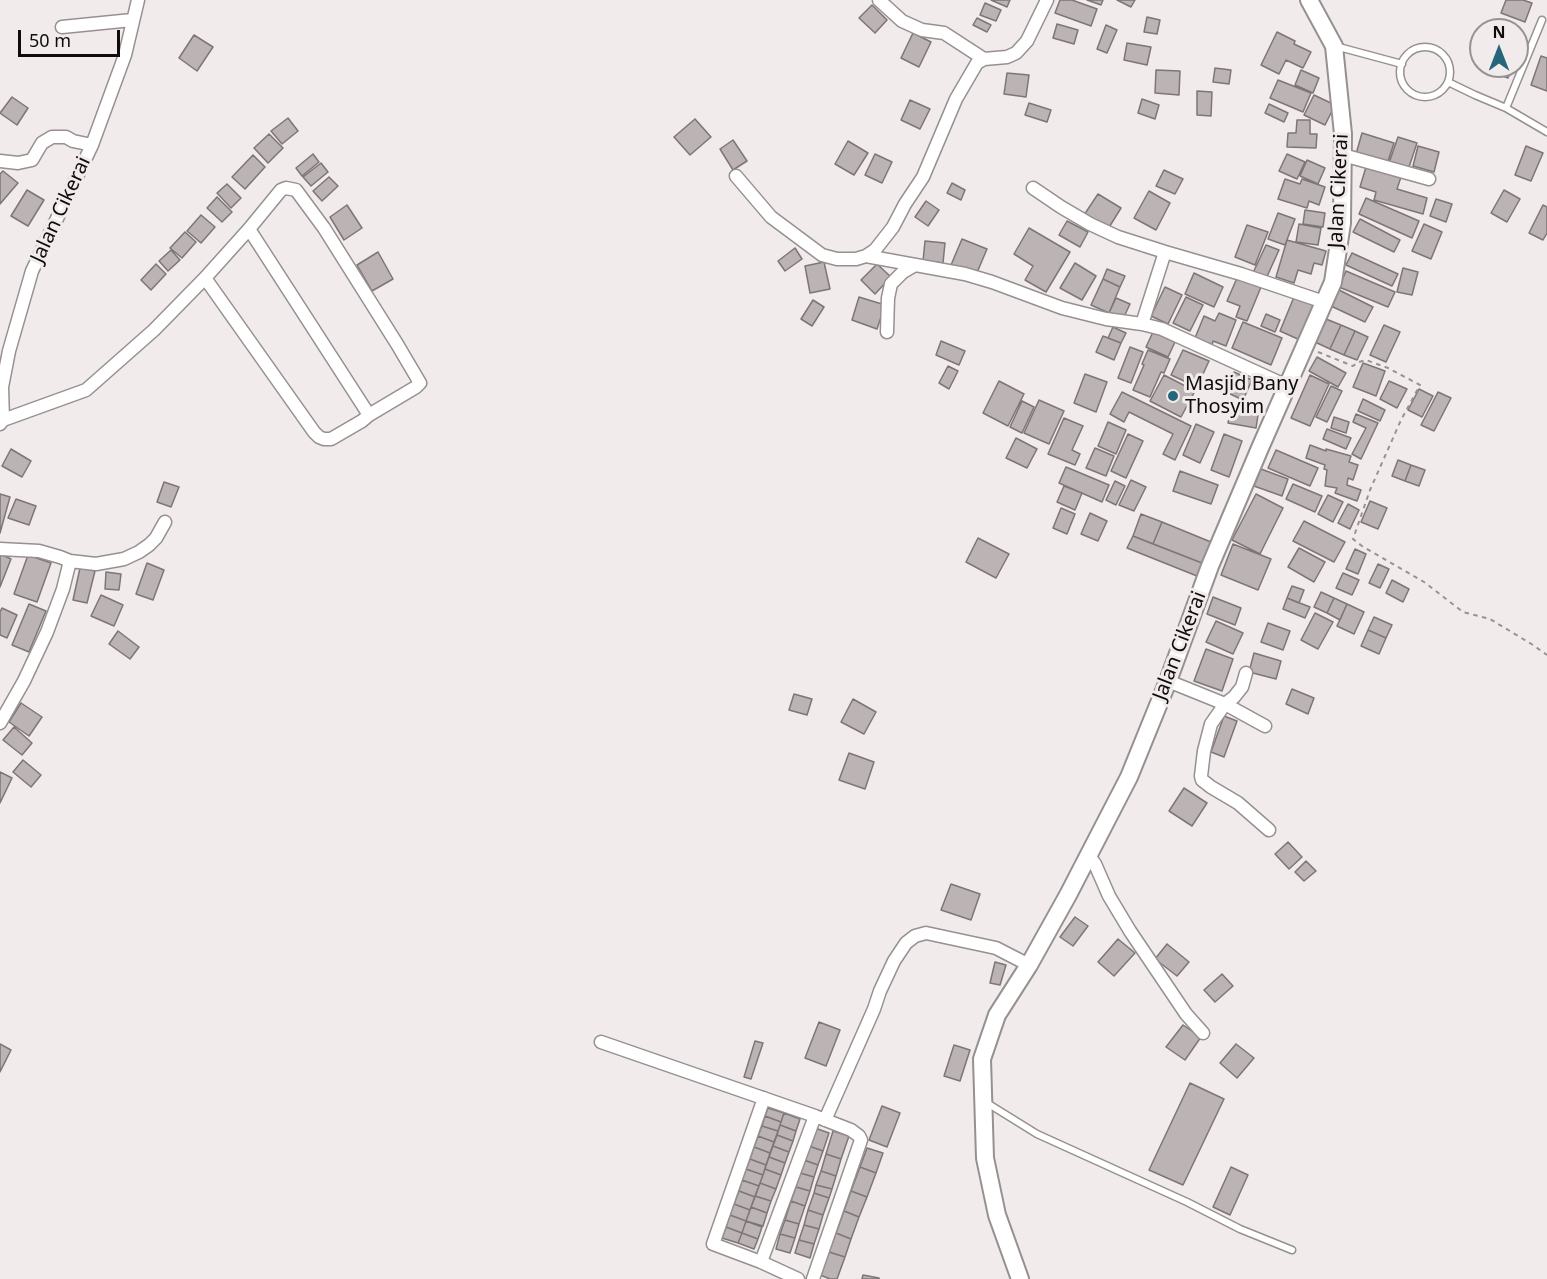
<!DOCTYPE html>
<html>
<head>
<meta charset="utf-8">
<style>
	body { margin:0 }
	#map { position:relative; width:1547px; height:1279px; overflow:hidden; background:#f2ebeb; font-family:"Noto Sans",sans-serif }
	canvas { display:block }
	.north { position:absolute; left:1469px; top:18px; width:60px; height:60px; box-sizing:border-box; background:#f2ebeb; border:2px solid #979292; border-radius:50%; rotate:0deg; font-size:16px; font-weight:700; line-height:24px; text-align:center; color:#0e0c0c }
	.north::after { content:''; display:block; margin:auto; width:21px; height:27px; background:#25667a; clip-path:polygon(50% 0,100% 100%,50% 72%,0 100%) }
	.scale { position:absolute; left:18px; top:30px; width:102px; height:27px; box-sizing:border-box; border:3px solid #0e0c0c; border-top:0; padding-left:8px; font-size:18px; line-height:21px; white-space:nowrap; color:#0e0c0c; -webkit-text-stroke:4px #f2ebeb; paint-order:stroke }
</style>
</head>
<body>
<div id="map">
<canvas width="1547" height="1279"></canvas>
<div class="north">N</div>
<div class="scale">50 m</div>
</div>
<script>
const c = document.querySelector('canvas').getContext('2d');
c.lineJoin = 'round';
function fill(path, color) {
  c.fillStyle = color;
  c.fill(path, 'evenodd');
}
function shape(rows) {
  const path = new Path2D();
  for (const r of rows) {
    if (r.length === 3) {
      path.moveTo(r[0] + r[2], r[1]);
      path.arc(r[0], r[1], r[2], 0, 2 * Math.PI);
      continue;
    }
    path.moveTo(r[0], r[1]);
    for (let i = 2; i < r.length; i += 2) path.lineTo(r[i], r[i + 1]);
  }
  return path;
}
function strokePath(path, color, width, dash) {
  c.strokeStyle = color;
  c.lineWidth = width;
  c.lineCap = dash ? 'butt' : 'round';
  c.setLineDash(dash || []);
  c.stroke(path);
}
function write(font, color, halo, rows, align = 'center') {
  c.font = font + ' "Noto Sans",sans-serif';
  c.lineWidth = 6;
  c.setLineDash([]);
  c.textBaseline = 'middle';
  c.strokeStyle = halo;
  c.fillStyle = color;
  for (const [text, x, y, turn = 0] of rows) {
    c.save();
    c.translate(x, y);
    c.rotate((+turn || 0) * Math.PI / 180);
    c.textAlign = isNaN(turn) ? turn : align;
    if (halo) c.strokeText(text, 0, 0);
    c.fillText(text, 0, 0);
    c.restore();
  }
}
const building = shape([
	[991,0,1010,0,1007,7,991,0],
	[1060,0,1072,0,1097,9,1091,26,1055,13,1060,0],
	[1087,0,1103,0,1101,5,1087,0],
	[1117,0,1135,0,1131,7,1117,0],
	[1506,0,1523,0,1532,3,1525,22,1501,13,1506,0],
	[985,3,1001,10,996,21,980,15,985,3],
	[872,5,887,20,875,33,859,18,872,5],
	[1147,17,1160,20,1157,34,1144,32,1147,17],
	[977,18,991,25,987,32,973,25,977,18],
	[1501,22,1519,28,1517,34,1517,30,1498,30,1501,22],
	[1057,24,1078,30,1074,44,1053,38,1057,24],
	[1106,25,1117,30,1107,53,1097,49,1106,25],
	[1277,32,1295,41,1294,44,1311,52,1303,68,1286,60,1279,74,1261,65,1277,32],
	[913,33,931,42,919,67,901,58,913,33],
	[194,35,213,47,197,71,179,58,194,35],
	[1127,43,1151,47,1147,65,1124,60,1127,43],
	[1541,56,1547,58,1547,91,1531,85,1541,56],
	[1484,66,1513,66,1508,78,1483,69,1484,66],
	[1215,68,1231,70,1229,84,1213,82,1215,68],
	[1156,70,1180,71,1179,95,1155,93,1156,70],
	[1301,70,1319,78,1313,93,1295,85,1301,70],
	[1007,73,1029,75,1026,97,1004,94,1007,73],
	[1278,80,1311,93,1303,112,1270,98,1278,80],
	[1197,91,1212,92,1211,116,1197,115,1197,91],
	[1314,95,1335,105,1325,125,1304,115,1314,95],
	[12,97,28,108,17,125,0,113,12,97],
	[1142,99,1159,105,1155,119,1138,113,1142,99],
	[910,100,930,109,920,129,901,120,910,100],
	[1029,103,1051,110,1047,122,1025,115,1029,103],
	[1269,104,1288,113,1284,122,1265,113,1269,104],
	[288,118,298,131,282,144,271,131,288,118],
	[695,119,711,137,690,155,674,137,695,119],
	[1297,120,1310,120,1310,134,1317,134,1316,148,1287,147,1288,133,1296,133,1297,120],
	[1362,133,1394,143,1387,164,1356,154,1362,133],
	[269,134,283,148,268,163,254,148,269,134],
	[1398,137,1417,143,1408,170,1389,163,1398,137],
	[733,140,747,161,733,170,720,149,733,140],
	[848,141,868,153,854,175,835,164,848,141],
	[1418,146,1439,152,1434,172,1413,166,1418,146],
	[1526,146,1543,153,1531,181,1515,175,1526,146],
	[313,154,319,162,302,176,296,168,313,154],
	[875,154,892,162,882,183,865,175,875,154],
	[1287,154,1305,162,1297,179,1279,171,1287,154],
	[253,155,265,167,245,189,232,177,253,155],
	[1307,160,1325,168,1318,184,1300,176,1307,160],
	[321,163,328,172,311,186,303,177,321,163],
	[1366,167,1401,177,1397,189,1427,198,1423,214,1374,200,1376,192,1360,187,1366,167],
	[1164,170,1183,179,1175,194,1156,186,1164,170],
	[3,171,18,183,0,204,0,174,3,171],
	[329,177,338,186,322,201,313,191,329,177],
	[1285,179,1300,184,1302,179,1325,187,1319,205,1309,201,1307,208,1278,199,1285,179],
	[952,183,965,190,961,200,947,193,952,183],
	[227,184,241,198,231,208,217,193,227,184],
	[27,190,44,200,28,226,11,216,27,190],
	[1504,190,1520,199,1507,222,1491,213,1504,190],
	[1149,191,1170,203,1156,230,1134,218,1149,191],
	[1098,194,1121,208,1108,229,1084,215,1098,194],
	[217,197,232,212,222,222,207,208,217,197],
	[1366,198,1419,221,1412,238,1359,214,1366,198],
	[1436,199,1452,204,1446,222,1430,216,1436,199],
	[926,201,939,210,928,226,915,217,926,201],
	[347,205,362,228,344,240,330,217,347,205],
	[1543,205,1547,207,1547,233,1543,240,1529,233,1543,205],
	[1305,210,1325,213,1323,227,1303,224,1305,210],
	[1278,213,1295,219,1285,245,1268,239,1278,213],
	[201,215,215,227,201,243,187,231,201,215],
	[1360,219,1400,240,1394,252,1353,232,1360,219],
	[1067,221,1088,232,1080,247,1059,235,1067,221],
	[1299,224,1321,228,1318,245,1296,242,1299,224],
	[1424,224,1442,232,1431,259,1412,251,1424,224],
	[1247,225,1268,232,1255,265,1235,257,1247,225],
	[1029,228,1070,252,1046,292,1025,280,1033,266,1014,254,1029,228],
	[185,232,196,242,182,258,170,248,185,232],
	[962,239,987,249,976,275,951,265,962,239],
	[1287,240,1326,251,1322,265,1314,263,1311,274,1298,270,1294,283,1276,277,1287,240],
	[925,241,945,243,943,263,923,261,925,241],
	[1266,245,1279,250,1265,281,1252,275,1266,245],
	[795,248,802,259,785,271,778,261,795,248],
	[171,250,180,260,168,271,159,261,171,250],
	[378,252,393,279,372,291,357,265,378,252],
	[1352,253,1398,274,1392,286,1346,265,1352,253],
	[824,262,830,289,810,293,805,266,824,262],
	[1075,263,1096,276,1082,300,1060,288,1075,263],
	[156,264,166,274,151,290,141,280,156,264],
	[877,264,891,277,875,294,861,280,877,264],
	[1403,268,1418,272,1412,295,1397,292,1403,268],
	[1107,269,1125,276,1120,287,1103,279,1107,269],
	[1346,271,1395,292,1388,307,1339,287,1346,271],
	[1194,273,1223,287,1214,307,1185,294,1194,273],
	[1237,278,1261,287,1247,321,1236,317,1240,306,1227,301,1237,278],
	[1103,279,1120,287,1109,313,1091,305,1103,279],
	[1165,287,1182,295,1168,324,1151,316,1165,287],
	[1339,290,1373,307,1365,322,1331,306,1339,290],
	[859,297,885,305,877,329,852,320,859,297],
	[1186,297,1203,305,1190,331,1173,323,1186,297],
	[1294,297,1314,305,1300,340,1280,331,1294,297],
	[1116,298,1130,304,1123,319,1109,313,1116,298],
	[813,300,824,307,812,326,801,319,813,300],
	[1219,313,1236,320,1226,346,1213,341,1212,345,1195,338,1204,316,1215,321,1219,313],
	[1266,314,1280,320,1275,332,1261,326,1266,314],
	[1326,319,1341,325,1330,349,1315,342,1326,319],
	[1243,322,1282,338,1271,365,1232,348,1243,322],
	[1341,325,1355,331,1344,355,1330,349,1341,325],
	[1384,325,1400,332,1386,362,1370,355,1384,325],
	[1113,327,1126,333,1121,343,1108,338,1113,327],
	[1355,331,1368,337,1357,360,1344,355,1355,331],
	[1153,332,1175,342,1168,357,1146,347,1153,332],
	[1103,336,1121,343,1114,360,1096,352,1103,336],
	[941,341,965,351,959,365,936,355,941,341],
	[1130,347,1143,352,1131,383,1118,378,1130,347],
	[1148,350,1170,359,1164,373,1161,372,1150,397,1133,390,1144,365,1142,364,1148,350],
	[1183,350,1209,361,1197,387,1171,375,1183,350],
	[1317,357,1346,373,1338,387,1309,371,1317,357],
	[1363,363,1385,371,1376,396,1353,387,1363,363],
	[948,366,958,371,949,389,939,383,948,366],
	[1234,372,1252,380,1243,400,1226,392,1234,372],
	[1085,374,1107,382,1096,412,1074,403,1085,374],
	[1164,375,1195,391,1181,417,1150,401,1164,375],
	[1310,375,1329,384,1310,426,1291,418,1310,375],
	[999,381,1024,394,1008,426,983,413,999,381],
	[1389,381,1407,389,1397,408,1380,399,1389,381],
	[1331,386,1342,391,1327,422,1316,417,1331,386],
	[1419,389,1433,396,1422,417,1408,410,1419,389],
	[1122,392,1191,426,1175,460,1163,454,1173,434,1129,412,1124,422,1110,414,1122,392],
	[1438,392,1451,398,1434,431,1421,425,1438,392],
	[1363,399,1385,410,1380,421,1358,411,1363,399],
	[1039,400,1064,411,1049,444,1024,433,1039,400],
	[1022,401,1034,407,1022,433,1010,427,1022,401],
	[1232,405,1259,409,1256,428,1228,423,1232,405],
	[1356,414,1378,423,1361,459,1352,454,1366,428,1353,422,1356,414],
	[1334,417,1349,422,1346,433,1331,428,1334,417],
	[1064,418,1083,426,1072,450,1080,454,1075,465,1048,454,1064,418],
	[1108,422,1126,430,1116,454,1098,446,1108,422],
	[1196,424,1214,432,1200,463,1183,455,1196,424],
	[1327,429,1351,438,1346,449,1323,439,1327,429],
	[1128,434,1143,441,1126,478,1111,471,1128,434],
	[1224,434,1242,441,1229,477,1211,470,1224,434],
	[1016,438,1037,449,1027,468,1006,458,1016,438],
	[1310,445,1326,451,1326,449,1351,456,1349,462,1358,465,1353,480,1348,478,1347,485,1361,490,1357,501,1335,493,1337,488,1325,486,1327,470,1324,469,1325,465,1306,458,1310,445],
	[1095,448,1114,456,1106,476,1086,468,1095,448],
	[11,449,31,461,22,477,2,466,11,449],
	[1276,450,1318,468,1310,486,1268,468,1276,450],
	[1398,460,1411,465,1405,481,1392,476,1398,460],
	[1411,465,1425,470,1419,486,1405,481,1411,465],
	[1066,467,1109,485,1102,502,1059,483,1066,467],
	[1261,469,1288,479,1282,496,1254,486,1261,469],
	[1180,471,1218,485,1211,504,1173,491,1180,471],
	[1131,480,1146,487,1134,511,1119,505,1131,480],
	[1115,481,1125,486,1116,505,1106,500,1115,481],
	[164,482,179,487,171,507,157,502,164,482],
	[1293,484,1322,496,1315,512,1286,499,1293,484],
	[1064,486,1082,493,1075,510,1057,502,1064,486],
	[0,494,10,497,0,533,0,494],
	[1256,494,1283,508,1260,554,1232,540,1256,494],
	[1328,495,1343,502,1333,522,1318,514,1328,495],
	[16,499,36,506,29,525,8,518,16,499],
	[1370,501,1387,508,1378,529,1361,522,1370,501],
	[1348,504,1359,510,1350,529,1338,523,1348,504],
	[1061,508,1075,514,1067,534,1053,528,1061,508],
	[1090,513,1107,521,1098,541,1081,534,1090,513],
	[1141,514,1162,522,1153,544,1133,536,1141,514],
	[1304,521,1345,542,1334,562,1293,541,1304,521],
	[1162,522,1211,542,1202,563,1153,544,1162,522],
	[1133,536,1202,563,1197,576,1127,548,1133,536],
	[978,538,1009,554,996,578,966,562,978,538],
	[1233,544,1271,559,1258,590,1221,575,1233,544],
	[1299,548,1325,562,1314,582,1288,567,1299,548],
	[1355,549,1366,554,1358,574,1346,569,1355,549],
	[0,554,11,559,0,587,0,554],
	[28,555,51,563,37,602,14,594,28,555],
	[147,563,164,570,153,600,136,594,147,563],
	[1378,564,1389,569,1380,588,1369,583,1378,564],
	[80,568,95,571,87,603,73,600,80,568],
	[106,572,121,574,119,590,105,589,106,572],
	[1343,573,1359,580,1352,595,1336,588,1343,573],
	[1392,580,1409,589,1403,602,1386,593,1392,580],
	[1292,586,1304,590,1299,603,1287,598,1292,586],
	[1321,592,1334,598,1327,613,1314,607,1321,592],
	[101,595,123,605,114,626,91,616,101,595],
	[1213,597,1241,608,1235,625,1207,614,1213,597],
	[1287,598,1310,607,1305,618,1283,609,1287,598],
	[1334,598,1347,604,1340,620,1327,613,1334,598],
	[29,604,46,611,29,652,12,645,29,604],
	[1347,604,1364,612,1354,634,1337,626,1347,604],
	[2,608,17,615,7,638,0,635,0,612,2,608],
	[1315,613,1333,622,1318,649,1301,640,1315,613],
	[1374,617,1392,625,1386,638,1368,630,1374,617],
	[1216,621,1243,633,1233,654,1206,642,1216,621],
	[1268,623,1290,631,1283,650,1261,642,1268,623],
	[1368,630,1386,638,1379,654,1361,646,1368,630],
	[118,631,139,647,130,659,109,644,118,631],
	[1206,649,1233,659,1222,691,1194,681,1206,649],
	[1254,653,1281,661,1276,679,1249,672,1254,653],
	[1292,689,1314,698,1308,714,1286,704,1292,689],
	[794,694,812,699,807,715,789,710,794,694],
	[853,699,876,712,864,734,841,722,853,699],
	[21,703,42,717,29,736,9,722,21,703],
	[1224,716,1237,721,1224,757,1211,752,1224,716],
	[14,727,32,743,22,755,3,740,14,727],
	[849,753,874,762,865,789,839,780,849,753],
	[23,760,41,775,31,787,13,772,23,760],
	[0,772,12,778,0,803,0,772],
	[1184,788,1207,803,1192,826,1169,811,1184,788],
	[1288,842,1302,857,1289,869,1275,854,1288,842],
	[1306,861,1316,871,1304,881,1295,872,1306,861],
	[951,884,980,894,971,920,941,910,951,884],
	[1075,917,1088,926,1073,946,1060,937,1075,917],
	[1118,939,1135,953,1114,976,1098,962,1118,939],
	[1167,944,1189,962,1177,976,1155,959,1167,944],
	[995,962,1006,965,1000,985,990,983,995,962],
	[1222,974,1233,986,1215,1002,1204,990,1222,974],
	[819,1022,840,1030,826,1066,805,1058,819,1022],
	[1183,1025,1201,1037,1185,1060,1166,1047,1183,1025],
	[755,1041,763,1043,751,1079,744,1077,755,1041],
	[0,1044,11,1050,0,1072,0,1044],
	[1236,1044,1254,1058,1237,1078,1220,1063,1236,1044],
	[954,1045,970,1050,960,1081,944,1076,954,1045],
	[1190,1083,1224,1099,1183,1185,1149,1170,1190,1083],
	[882,1106,900,1113,887,1147,869,1140,882,1106],
	[768,1108,784,1113,781,1122,765,1116,768,1108],
	[784,1113,800,1119,796,1131,780,1125,784,1113],
	[765,1116,781,1122,778,1131,762,1126,765,1116],
	[780,1125,796,1131,793,1141,777,1135,780,1125],
	[762,1126,778,1131,774,1142,758,1136,762,1126],
	[815,1128,829,1133,823,1151,809,1146,815,1128],
	[833,1131,849,1136,841,1159,826,1154,833,1131],
	[777,1135,793,1141,789,1152,773,1146,777,1135],
	[758,1136,774,1142,770,1153,754,1147,758,1136],
	[773,1146,789,1152,785,1163,769,1157,773,1146],
	[809,1146,823,1151,818,1165,804,1160,809,1146],
	[754,1147,770,1153,766,1165,750,1159,754,1147],
	[867,1148,883,1153,876,1173,860,1167,867,1148],
	[826,1154,841,1159,836,1176,821,1171,826,1154],
	[769,1157,785,1163,781,1175,765,1169,769,1157],
	[750,1159,766,1165,763,1175,746,1169,750,1159],
	[804,1160,818,1165,814,1177,800,1173,804,1160],
	[860,1167,876,1173,867,1197,851,1191,860,1167],
	[1231,1167,1248,1175,1230,1215,1213,1207,1231,1167],
	[746,1169,763,1175,759,1186,742,1180,746,1169],
	[765,1169,781,1175,776,1189,760,1183,765,1169],
	[821,1171,836,1176,832,1189,816,1185,821,1171],
	[800,1173,814,1177,810,1191,796,1187,800,1173],
	[742,1180,759,1186,755,1197,739,1191,742,1180],
	[760,1183,776,1189,771,1201,755,1196,760,1183],
	[816,1185,832,1189,829,1198,814,1193,816,1185],
	[796,1187,810,1191,805,1206,791,1201,796,1187],
	[739,1191,755,1197,750,1210,734,1204,739,1191],
	[851,1191,867,1197,859,1217,844,1211,851,1191],
	[814,1193,829,1198,823,1215,808,1210,814,1193],
	[755,1196,771,1201,767,1213,751,1207,755,1196],
	[791,1201,805,1206,799,1224,785,1220,791,1201],
	[734,1204,750,1210,746,1221,730,1215,734,1204],
	[751,1207,767,1213,763,1226,746,1221,751,1207],
	[808,1210,823,1215,819,1229,804,1225,808,1210],
	[844,1211,859,1217,851,1239,836,1233,844,1211],
	[730,1215,746,1221,742,1233,726,1227,730,1215],
	[785,1220,799,1224,795,1238,780,1234,785,1220],
	[746,1221,762,1227,758,1239,742,1233,746,1221],
	[804,1225,819,1229,814,1244,799,1240,804,1225],
	[726,1227,742,1233,738,1243,722,1238,726,1227],
	[742,1233,758,1239,754,1249,738,1243,742,1233],
	[836,1233,851,1239,845,1257,829,1252,836,1233],
	[780,1234,795,1238,790,1253,776,1249,780,1234],
	[799,1240,814,1244,810,1258,795,1253,799,1240],
	[829,1252,845,1257,837,1279,830,1279,820,1275,829,1252],
	[863,1275,879,1278,879,1279,862,1279,863,1275]
]);
fill(building, '#bbb3b4');
strokePath(building, '#7d7677', 1.5);
const lane = shape([
	[1335,46,1402,64],
	[1425,72,25],
	[1448,82,1475,95,1506,108,1547,132],
	[1506,108,1542,20],
	[987,1103,1037,1134,1187,1202,1240,1229,1292,1250]
]);
const street = shape([
	[879,0,902,21,922,30,944,33,984,59],
	[62,27,132,20],
	[1343,155,1429,179],
	[0,161,18,163,32,160,42,143,52,137,66,137,73,141,92,145],
	[736,176,771,217,822,255,837,259,856,259,866,256,875,250,893,227,905,204,923,177,956,99,977,63,984,59,1007,57,1016,53,1027,41,1047,0],
	[1033,188,1061,207,1090,224,1118,237,1165,252,1241,274,1324,302],
	[249,229,369,415],
	[866,256,965,274,992,282,1062,308,1106,319,1142,324,1162,329,1287,386],
	[1142,324,1165,252],
	[887,332,888,298,891,284,903,272,915,265],
	[3,420,86,390,154,330,205,278,249,229,281,190,286,188,296,190,324,228,397,344,420,383,416,387,369,415,362,421,331,439,324,439,319,437,314,432,205,278],
	[0,424,3,420,2,387,9,351,32,271,92,145,125,55,138,0],
	[0,549,39,551,60,557,70,561,63,589,47,632,24,681,0,723],
	[70,561,96,564,124,559,139,552,149,545,156,538,165,522],
	[1246,673,1242,687,1234,697,1225,704,1211,724,1204,751,1201,776,1202,780,1211,787,1238,803,1269,830],
	[1168,681,1225,704,1265,726],
	[1088,854,1095,864,1109,896,1130,931,1186,1014,1203,1033],
	[601,1042,815,1116,851,1130,859,1136,861,1140,813,1279],
	[764,1098,713,1244,761,1262,798,1279],
	[825,1120,874,1009,880,991,894,961,906,943,915,936,926,933,996,948,1029,965],
	[761,1262,815,1116]
]);
const secondary = shape([
	[1020,1279,997,1215,985,1158,982,1059,997,1015,1029,965,1068,895,1129,777,1168,681,1210,566,1260,448,1333,282,1342,223,1343,134,1334,46,1309,0]
]);
strokePath(lane, '#979090', 9);
strokePath(street, '#979090', 15);
strokePath(secondary, '#979090', 20);
strokePath(shape([
	[1318,352,1353,366,1359,362,1366,360,1388,368,1420,385,1401,420,1370,490,1353,539,1362,546,1424,582,1463,612,1490,619,1533,645,1547,655]
]), '#989393', 2, [4.5, 4.5]);
strokePath(lane, '#fff', 6);
strokePath(street, '#fff', 12);
strokePath(secondary, '#fff', 16);
for (const [x, y, r, color] of [
	[1173,396,6,"#25667a"]
]) {
  const dot = new Path2D();
  dot.arc(x, y, r, 0, 2 * Math.PI);
  c.fillStyle = color;
  c.fill(dot);
  strokePath(dot, '#f2ebeb', 2);
}
write('20px', '#0e0c0c', '#f2ebeb', [
	["Jalan Cikerai",1339,191,-87],
	["Jalan Cikerai",61,210,-65],
	["Jalan Cikerai",1180,646,-69]
]);
write('20px', '#0e0c0c', '#f2ebeb', [
	["Masjid Bany",1185,384],
	["Thosyim",1185,407]
], 'left');
</script>
</body>
</html>
